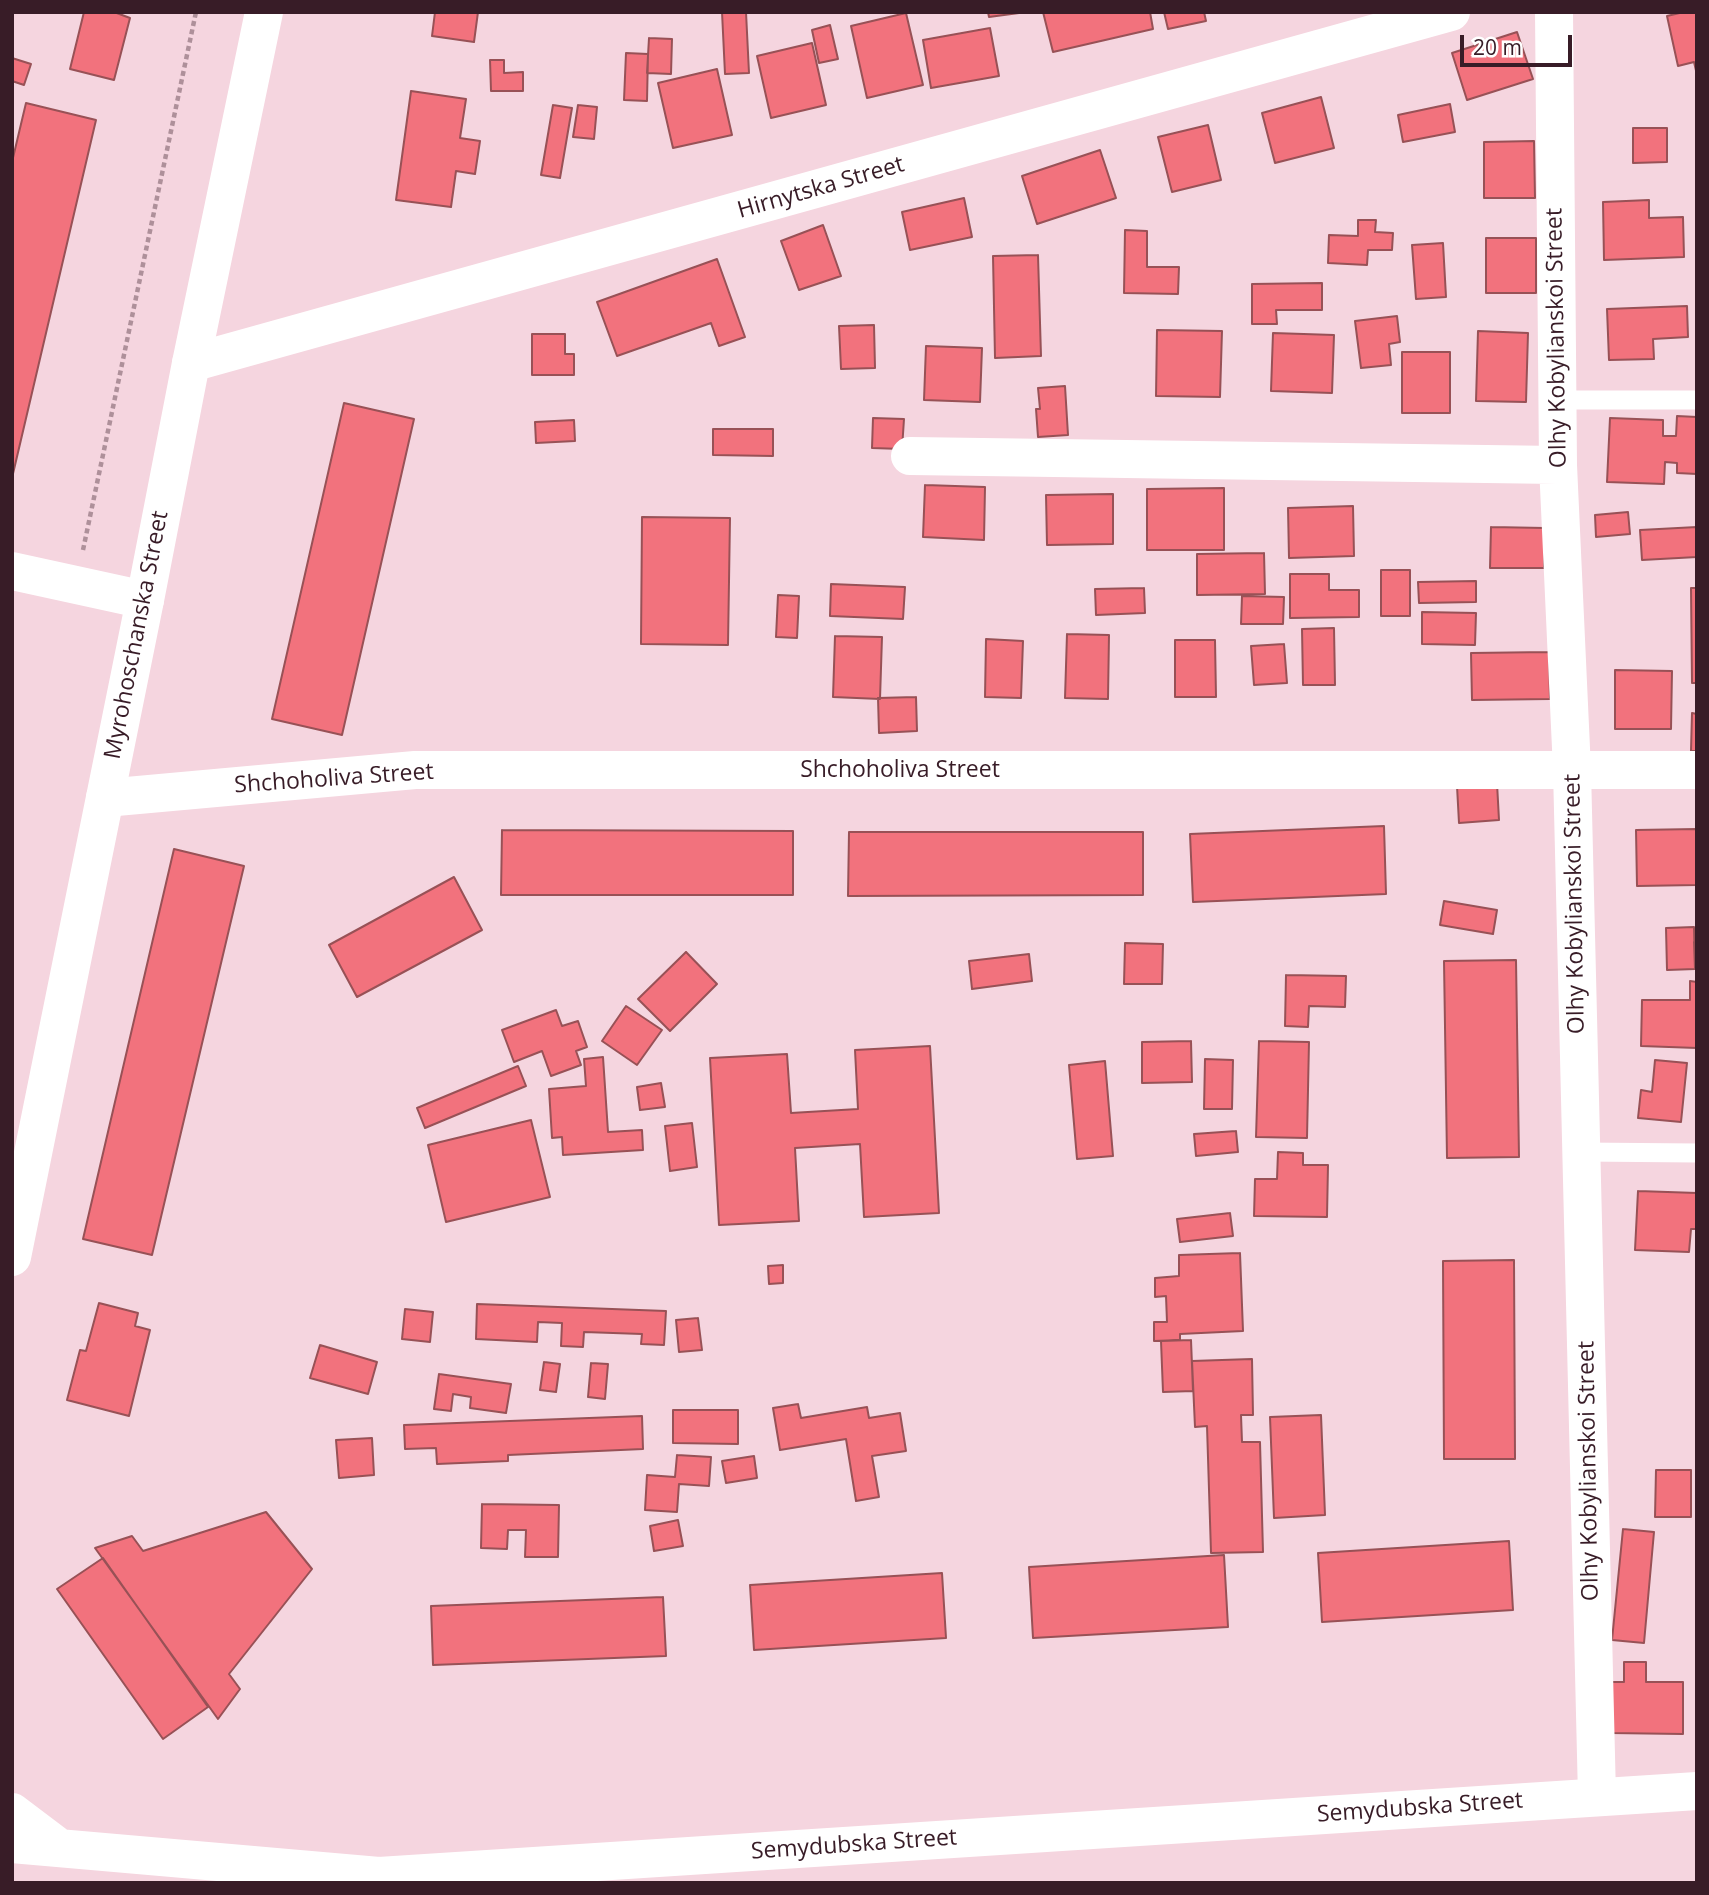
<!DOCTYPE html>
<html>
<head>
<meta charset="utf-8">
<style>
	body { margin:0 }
	#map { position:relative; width:1709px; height:1895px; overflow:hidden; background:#f5d5df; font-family:"Open Sans",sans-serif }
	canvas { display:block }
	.frame { position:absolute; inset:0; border:14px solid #381c27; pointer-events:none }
	.scale { position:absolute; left:1460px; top:35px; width:112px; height:32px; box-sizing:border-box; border:4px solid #381c27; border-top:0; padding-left:9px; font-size:21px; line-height:24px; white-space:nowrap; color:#381c27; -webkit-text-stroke:5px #fff; paint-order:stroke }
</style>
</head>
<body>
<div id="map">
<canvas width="1709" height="1895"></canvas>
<div class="frame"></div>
<div class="scale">20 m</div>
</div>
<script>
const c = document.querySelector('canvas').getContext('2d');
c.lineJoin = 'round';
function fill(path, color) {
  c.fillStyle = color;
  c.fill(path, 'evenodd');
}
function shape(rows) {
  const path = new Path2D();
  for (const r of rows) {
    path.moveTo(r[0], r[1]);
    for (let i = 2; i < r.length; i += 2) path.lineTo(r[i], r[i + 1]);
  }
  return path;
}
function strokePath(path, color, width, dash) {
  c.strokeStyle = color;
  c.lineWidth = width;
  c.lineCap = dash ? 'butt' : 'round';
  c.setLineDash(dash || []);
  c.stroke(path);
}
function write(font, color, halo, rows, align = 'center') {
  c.font = font + ' "Open Sans",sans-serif';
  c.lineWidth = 6;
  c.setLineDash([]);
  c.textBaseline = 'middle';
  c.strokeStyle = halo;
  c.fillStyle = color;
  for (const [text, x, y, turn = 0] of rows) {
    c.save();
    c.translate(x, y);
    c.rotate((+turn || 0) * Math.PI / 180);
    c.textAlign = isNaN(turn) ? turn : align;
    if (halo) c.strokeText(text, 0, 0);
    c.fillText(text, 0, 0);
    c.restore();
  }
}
const building = shape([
	[84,12,114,12,130,18,114,80,70,69,84,12],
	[435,12,478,12,474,42,432,36,435,12],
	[722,12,746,12,749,73,725,74,722,12],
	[988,12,1019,12,1019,13,989,17,988,12],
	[1043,12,1150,12,1153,29,1053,52,1043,12],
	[1164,12,1204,12,1206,21,1168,29,1164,12],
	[1684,12,1697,12,1697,75,1694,62,1678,66,1667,16,1684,12],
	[906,13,923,85,867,98,851,26,906,13],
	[830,25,838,59,819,63,812,30,830,25],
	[990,28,999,76,931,88,923,40,990,28],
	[1517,32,1533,79,1467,100,1452,53,1517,32],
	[649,38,672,39,671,74,647,73,649,38],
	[812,43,826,105,771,118,757,56,812,43],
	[626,53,648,54,647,101,624,100,626,53],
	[12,58,31,64,24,85,12,81,12,58],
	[490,60,504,60,504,73,523,72,523,91,491,91,490,60],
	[717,69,732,135,673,148,658,83,717,69],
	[411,91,466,99,460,138,480,141,475,174,456,171,451,207,396,200,411,91],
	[1321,97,1334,148,1275,163,1262,113,1321,97],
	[26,103,96,120,12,478,12,162,26,103],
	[1450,104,1455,132,1403,142,1398,115,1450,104],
	[553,105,572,108,560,178,541,175,553,105],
	[578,105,597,107,594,139,573,137,578,105],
	[1208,125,1221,180,1172,192,1158,137,1208,125],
	[1633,128,1667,128,1667,162,1633,163,1633,128],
	[1534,141,1535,198,1484,198,1484,142,1534,141],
	[1100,150,1116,198,1037,224,1022,176,1100,150],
	[964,198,972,237,910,250,902,212,964,198],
	[1649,200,1649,218,1683,217,1684,257,1604,260,1603,202,1649,200],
	[1358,220,1376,220,1375,232,1393,233,1392,250,1368,250,1367,265,1328,263,1329,235,1358,236,1358,220],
	[823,225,841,276,799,290,781,241,823,225],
	[1125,230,1147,231,1147,267,1179,267,1178,294,1124,293,1125,230],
	[1486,238,1536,238,1536,293,1486,293,1486,238],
	[1443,243,1446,297,1416,299,1412,245,1443,243],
	[1038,255,1041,356,995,358,993,256,1038,255],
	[717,259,745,337,719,346,711,323,617,356,597,302,717,259],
	[1322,283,1322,310,1276,310,1277,324,1252,324,1252,284,1322,283],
	[1687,306,1688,337,1653,339,1654,359,1609,360,1607,309,1687,306],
	[1397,316,1400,342,1389,344,1391,365,1361,368,1355,321,1397,316],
	[874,325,875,368,841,369,839,326,874,325],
	[1157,330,1222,331,1220,397,1156,396,1157,330],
	[1478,331,1528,333,1526,402,1476,401,1478,331],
	[1273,333,1334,335,1332,393,1271,391,1273,333],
	[532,334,565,334,565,354,574,354,574,375,532,375,532,334],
	[926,346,982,348,980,402,924,400,926,346],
	[1402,352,1450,352,1450,413,1402,413,1402,352],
	[1065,386,1068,435,1038,437,1036,409,1040,409,1038,388,1065,386],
	[344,403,414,419,342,735,272,719,344,403],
	[1677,416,1697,417,1697,474,1677,473,1677,463,1665,462,1664,484,1607,482,1610,418,1663,420,1663,436,1676,436,1677,416],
	[873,418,904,419,902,449,872,448,873,418],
	[574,420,575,441,536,443,535,422,574,420],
	[713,429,773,429,773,456,713,455,713,429],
	[925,485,985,487,984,540,923,537,925,485],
	[1224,488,1224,550,1147,550,1147,489,1224,488],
	[1113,494,1113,544,1047,545,1046,495,1113,494],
	[1353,506,1354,556,1289,558,1288,508,1353,506],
	[1628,512,1630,534,1596,537,1595,515,1628,512],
	[642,517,730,518,728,645,641,644,642,517],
	[1491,527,1545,528,1544,568,1490,568,1491,527],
	[1697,527,1697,557,1642,560,1640,530,1697,527],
	[1264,553,1265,594,1197,595,1197,554,1264,553],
	[1381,570,1410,570,1410,616,1381,616,1381,570],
	[1290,574,1329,574,1329,590,1359,590,1359,617,1290,618,1290,574],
	[1476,581,1476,602,1419,603,1418,582,1476,581],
	[831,584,905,587,903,619,830,616,831,584],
	[1144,588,1145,613,1096,615,1095,589,1144,588],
	[1691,588,1697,588,1697,683,1692,683,1691,588],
	[778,595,799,596,797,638,776,637,778,595],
	[1242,596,1284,597,1283,624,1241,624,1242,596],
	[1422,612,1476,613,1475,645,1422,644,1422,612],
	[1334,628,1335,685,1303,685,1302,629,1334,628],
	[1067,634,1109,635,1108,699,1065,698,1067,634],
	[835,636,882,637,880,699,833,697,835,636],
	[986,639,1023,641,1021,698,985,697,986,639],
	[1175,640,1215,640,1216,697,1175,697,1175,640],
	[1284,644,1287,683,1254,685,1251,646,1284,644],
	[1549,652,1550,699,1472,700,1471,653,1549,652],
	[1615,670,1672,671,1671,729,1615,729,1615,670],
	[916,697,917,731,879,733,878,698,916,697],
	[1692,713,1697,714,1697,751,1691,751,1692,713],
	[1497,783,1499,820,1459,823,1457,786,1497,783],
	[1384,826,1386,894,1193,902,1190,834,1384,826],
	[1697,829,1697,885,1637,886,1636,830,1697,829],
	[502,830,793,831,793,895,501,895,502,830],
	[849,832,1143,832,1143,895,848,896,849,832],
	[174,849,244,866,152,1255,83,1239,174,849],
	[454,877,482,930,357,997,329,945,454,877],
	[1444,901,1497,910,1493,934,1440,925,1444,901],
	[1694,927,1695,969,1667,970,1666,928,1694,927],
	[1694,942,1697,942,1697,969,1695,969,1694,942],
	[1125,943,1163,944,1162,984,1124,984,1125,943],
	[686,952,717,984,670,1031,638,999,686,952],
	[1029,954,1032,981,972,989,969,961,1029,954],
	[1516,960,1519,1157,1447,1158,1444,961,1516,960],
	[1286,975,1346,976,1345,1007,1309,1006,1308,1027,1285,1026,1286,975],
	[1690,981,1697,982,1697,1048,1641,1046,1642,1000,1690,1000,1690,981],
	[626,1006,662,1030,637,1065,602,1041,626,1006],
	[556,1010,562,1026,578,1021,587,1047,576,1051,581,1065,551,1076,542,1051,514,1062,502,1030,556,1010],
	[1191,1041,1192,1082,1142,1083,1142,1042,1191,1041],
	[1259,1041,1309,1042,1307,1138,1256,1137,1259,1041],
	[930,1046,939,1213,864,1217,860,1144,795,1148,799,1221,719,1225,710,1058,787,1054,791,1113,858,1109,855,1050,930,1046],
	[603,1057,608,1132,642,1130,643,1150,563,1155,562,1137,552,1138,549,1089,586,1086,584,1059,603,1057],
	[1205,1059,1233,1060,1232,1109,1204,1109,1205,1059],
	[1655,1060,1687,1063,1681,1122,1638,1118,1641,1090,1652,1092,1655,1060],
	[1105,1061,1113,1156,1077,1159,1069,1065,1105,1061],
	[518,1066,526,1086,425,1128,417,1108,518,1066],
	[661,1083,665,1107,640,1110,637,1087,661,1083],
	[531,1120,550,1197,446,1222,428,1145,531,1120],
	[692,1123,697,1167,670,1171,665,1126,692,1123],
	[1236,1131,1238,1152,1196,1156,1194,1134,1236,1131],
	[1278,1152,1303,1153,1303,1165,1328,1165,1327,1217,1254,1216,1255,1179,1277,1179,1278,1152],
	[1638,1191,1697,1193,1697,1229,1691,1229,1689,1252,1635,1250,1638,1191],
	[1230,1213,1233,1236,1180,1242,1177,1219,1230,1213],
	[1240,1253,1243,1331,1180,1334,1180,1340,1154,1341,1154,1322,1167,1322,1166,1296,1155,1297,1155,1278,1179,1276,1179,1255,1240,1253],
	[1514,1260,1515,1459,1444,1459,1443,1261,1514,1260],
	[783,1265,783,1283,769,1284,768,1266,783,1265],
	[99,1303,138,1313,135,1326,150,1330,129,1416,67,1400,80,1350,86,1351,99,1303],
	[477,1304,666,1311,664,1345,641,1344,642,1334,584,1332,583,1347,561,1346,562,1323,538,1322,537,1342,476,1339,477,1304],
	[405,1309,433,1312,430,1342,402,1339,405,1309],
	[698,1318,702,1350,679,1352,676,1320,698,1318],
	[1191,1340,1193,1391,1163,1392,1161,1341,1191,1340],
	[320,1345,377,1362,368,1394,310,1378,320,1345],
	[1252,1359,1253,1415,1241,1415,1242,1442,1260,1442,1263,1552,1211,1553,1207,1426,1195,1427,1192,1361,1252,1359],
	[544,1362,560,1364,556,1392,540,1390,544,1362],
	[591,1363,608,1364,605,1399,588,1397,591,1363],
	[439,1374,511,1384,506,1413,470,1408,471,1397,453,1394,451,1411,434,1409,439,1374],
	[798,1404,801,1418,867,1407,869,1418,900,1413,906,1451,872,1456,879,1497,856,1501,846,1439,780,1450,773,1408,798,1404],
	[673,1410,738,1410,738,1444,673,1443,673,1410],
	[1321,1415,1325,1515,1274,1518,1270,1417,1321,1415],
	[642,1416,643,1449,508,1455,508,1461,437,1464,436,1448,405,1449,404,1425,642,1416],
	[372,1438,374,1475,339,1478,336,1440,372,1438],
	[677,1455,711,1457,709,1486,679,1484,677,1512,645,1510,647,1475,675,1477,677,1455],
	[754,1456,757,1478,726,1483,722,1461,754,1456],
	[1656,1470,1691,1470,1691,1517,1655,1517,1656,1470],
	[482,1504,559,1505,558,1557,525,1557,526,1530,508,1530,507,1549,481,1548,482,1504],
	[266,1512,312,1569,229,1674,240,1689,218,1719,95,1548,132,1536,143,1551,266,1512],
	[678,1520,683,1546,654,1551,650,1526,678,1520],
	[1623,1529,1654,1532,1644,1643,1612,1640,1623,1529],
	[1509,1541,1513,1610,1322,1622,1318,1553,1509,1541],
	[1224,1555,1228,1627,1033,1638,1029,1567,1224,1555],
	[103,1558,208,1707,163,1739,57,1589,103,1558],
	[942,1573,946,1638,754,1650,750,1585,942,1573],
	[663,1597,666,1656,433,1665,431,1606,663,1597],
	[1624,1662,1646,1662,1646,1682,1683,1682,1683,1734,1610,1733,1611,1682,1624,1682,1624,1662]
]);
fill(building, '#f2727d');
strokePath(building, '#985156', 2);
strokePath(shape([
	[83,550,196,12]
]), '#ae909a', 4.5, [5, 3.5]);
strokePath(shape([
	[1558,400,1697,400],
	[1582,1152,1697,1153]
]), '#fff', 19);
strokePath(shape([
	[1554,12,1558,465,1572,770,1597,1796],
	[191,363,1451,12],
	[910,456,1558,465],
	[12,571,145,600],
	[105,798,415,770,1697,770]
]), '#fff', 38);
strokePath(shape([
	[12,1257,145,600,191,363,264,12],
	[12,1812,57,1846],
	[12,1844,379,1876,1697,1791]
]), '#fff', 38);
write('23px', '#381c27', '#fff', [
	["Hirnytska Street",821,188,-16],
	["Olhy Kobylianskoi Street",1557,338,-91],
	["Myrohoschanska Street",137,635,-79],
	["Shchoholiva Street",900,770],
	["Shchoholiva Street",334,779,-4],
	["Olhy Kobylianskoi Street",1575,904,-91],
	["Olhy Kobylianskoi Street",1589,1471,-91],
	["Semydubska Street",1420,1808,-4],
	["Semydubska Street",854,1845,-4]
]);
</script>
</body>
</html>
